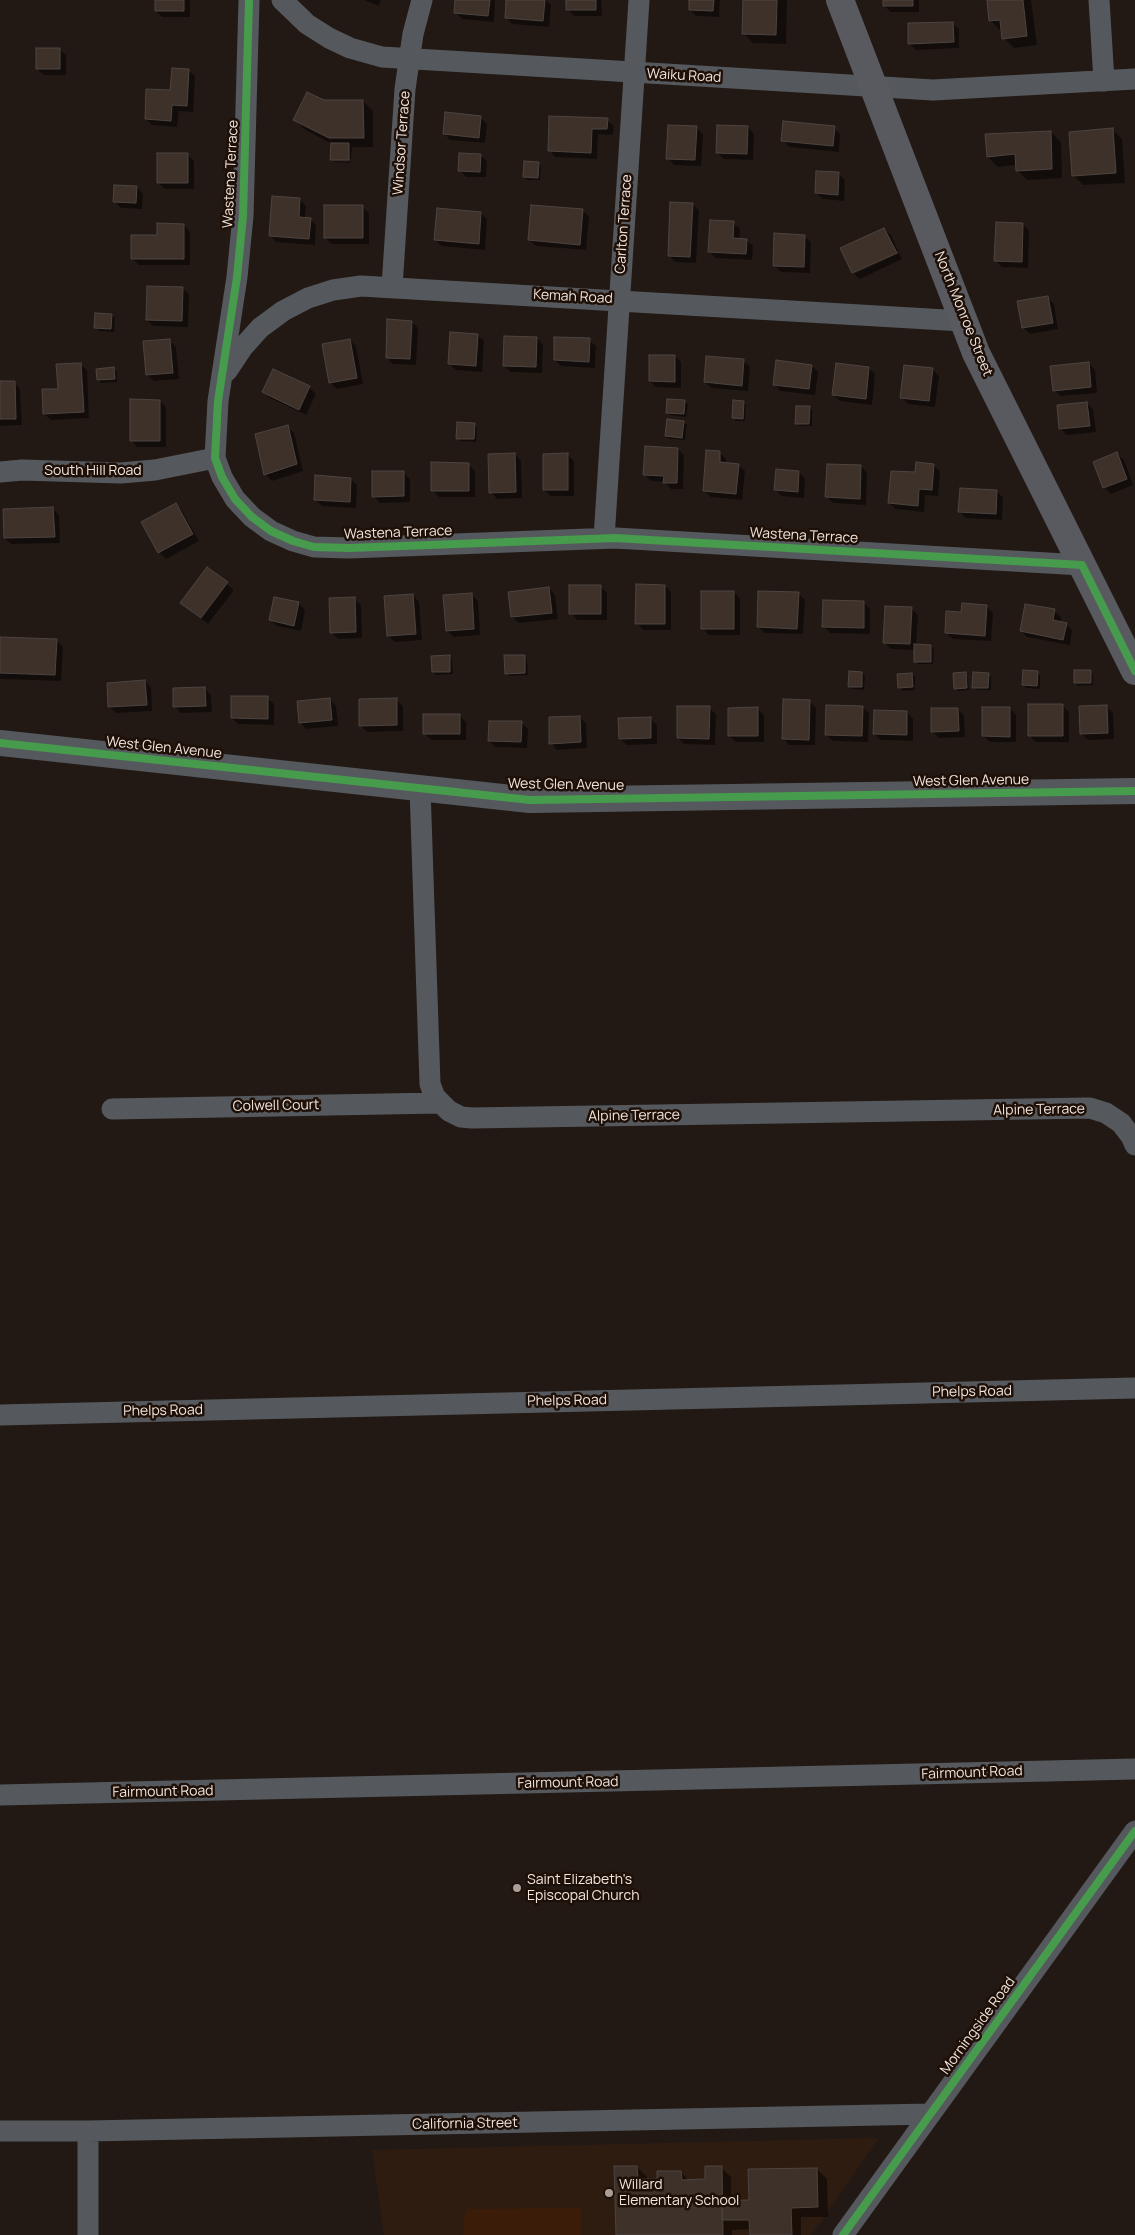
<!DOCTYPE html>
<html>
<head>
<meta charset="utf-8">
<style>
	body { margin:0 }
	canvas { display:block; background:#221915 }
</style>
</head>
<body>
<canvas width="1135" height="2235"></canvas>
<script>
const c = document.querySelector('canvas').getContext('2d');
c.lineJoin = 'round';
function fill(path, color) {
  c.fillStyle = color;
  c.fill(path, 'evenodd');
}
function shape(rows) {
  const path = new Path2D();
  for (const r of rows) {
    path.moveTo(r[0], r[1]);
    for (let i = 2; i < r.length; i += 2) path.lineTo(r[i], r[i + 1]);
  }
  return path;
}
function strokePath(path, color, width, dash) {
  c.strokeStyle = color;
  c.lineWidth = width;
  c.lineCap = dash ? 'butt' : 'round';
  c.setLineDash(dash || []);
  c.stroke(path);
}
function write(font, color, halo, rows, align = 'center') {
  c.font = font + ' Manrope,sans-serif';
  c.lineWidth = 5;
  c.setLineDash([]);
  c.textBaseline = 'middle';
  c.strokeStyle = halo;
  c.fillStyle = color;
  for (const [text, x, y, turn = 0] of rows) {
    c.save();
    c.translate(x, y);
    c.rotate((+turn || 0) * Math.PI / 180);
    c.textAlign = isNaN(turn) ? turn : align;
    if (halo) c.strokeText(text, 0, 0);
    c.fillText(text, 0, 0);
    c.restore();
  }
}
fill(shape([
	[879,2138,811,2235,384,2235,372,2150]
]), '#2f1c10');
fill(shape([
	[581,2208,581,2235,463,2235,464,2217,468,2209]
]), '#3b1c08');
fill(shape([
	[156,0,190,0,190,17,162,17,156,11],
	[364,0,381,0,379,6],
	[457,0,495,0,494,22,462,19,456,13],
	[507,0,546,0,551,5,549,27,512,24,506,17],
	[568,0,601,0,602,16,574,16,567,9],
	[690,0,720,0,719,17,696,16,690,10],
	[744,0,787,0,786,44,753,43,743,33],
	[884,0,919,0,919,12,891,12,884,6],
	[988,0,1031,0,1037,45,1014,48,1004,38,1003,30,1000,30,991,21],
	[952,23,959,29,959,48,916,50,909,43],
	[59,49,66,55,66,75,44,75,37,69],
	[188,70,195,76,193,112,179,111,177,127,152,125,146,119],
	[363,101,373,111,373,147,352,147,351,159,333,159,333,161,332,144,304,129,294,119,324,102],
	[480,117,487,124,485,143,450,140,444,133],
	[607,120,614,126,613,135,598,134,597,159,555,157,549,150],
	[696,127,703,134,701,166,674,165,668,158],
	[748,127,754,134,753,160,724,159,717,153],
	[834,128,840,134,839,152,789,147,783,140],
	[1112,129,1122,139,1125,183,1083,185,1073,175],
	[1051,132,1061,142,1062,178,1027,180,1017,170,1017,165,998,167,988,157],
	[188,155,194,161,194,189,165,189,158,183],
	[480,155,487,161,486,177,466,177,460,170],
	[333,161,351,162,351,163,334,162],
	[538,163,541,166,540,180,527,180,525,177],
	[839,174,845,180,844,201,823,199,816,193],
	[137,187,143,194,142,209,121,208,115,202],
	[300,200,306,206,305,218,310,219,316,225,315,245,276,242,270,235],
	[692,204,699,210,696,263,675,262,669,255],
	[363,207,369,213,369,244,332,244,325,238],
	[582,210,589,216,586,250,536,246,529,240],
	[481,213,487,219,485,250,442,246,435,240],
	[733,223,740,229,739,240,746,240,753,246,752,260,715,258,709,251],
	[1023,224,1029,231,1028,268,1002,267,995,260],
	[184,225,190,232,190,265,139,265,132,258,158,236],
	[884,229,891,235,898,251,854,271,854,273,842,249],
	[804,236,811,242,810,273,781,272,774,266],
	[899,253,902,259,860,279,854,274],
	[182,288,189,294,188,327,153,326,147,320],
	[1047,297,1054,304,1058,329,1030,334,1024,328],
	[112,315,115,318,114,332,99,331,96,328],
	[412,322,418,328,416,365,393,364,387,358],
	[477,335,484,341,482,372,456,370,449,364],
	[537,338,543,345,542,373,511,372,504,366],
	[169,340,176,347,179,379,154,381,147,375,145,342],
	[350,340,356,346,363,384,337,389,331,383],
	[589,340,596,346,595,368,561,366,555,360],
	[675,356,681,362,681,388,656,387,650,381],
	[743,360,750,367,748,391,711,388,705,382],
	[1089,363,1095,370,1097,393,1061,396,1054,390],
	[80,364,87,370,89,418,51,420,44,414,59,390],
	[812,366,818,372,815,395,780,391,774,384],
	[869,368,875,374,872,405,840,401,833,395],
	[114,369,117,372,117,382,101,383,98,380,97,370],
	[932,369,939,376,935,407,908,404,902,398],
	[273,371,310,388,316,394,306,415,270,398,263,392],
	[14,382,20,389,22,425,0,426,0,383],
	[160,401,166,407,166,447,137,447,131,440],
	[685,402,688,404,686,417,670,415,667,412],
	[744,402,746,405,745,421,736,421,733,418],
	[1087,403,1093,409,1096,432,1067,435,1061,429],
	[809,407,812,410,812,426,799,426,796,423],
	[684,423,687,425,685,440,669,439,666,436],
	[474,424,477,427,476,442,460,441,458,438],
	[287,427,294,433,303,471,272,481,265,474],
	[678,449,684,455,683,489,671,489,664,482,651,481,645,475],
	[720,453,726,459,726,464,738,465,745,471,742,500,711,497,704,491],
	[515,454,521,461,522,498,497,499,491,492],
	[567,454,574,461,574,496,551,496,544,490],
	[1117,454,1124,460,1133,485,1111,494,1104,487],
	[468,464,475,471,475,497,439,497,432,490],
	[933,465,940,471,938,496,925,495,924,512,896,509,889,503,916,474],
	[861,466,867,473,866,505,833,503,827,497],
	[403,472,410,479,410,502,380,503,373,496],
	[799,472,805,478,804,498,782,496,775,490],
	[351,479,357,485,356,508,322,506,315,500],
	[997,491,1003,498,1002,520,966,518,959,511],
	[176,504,182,511,199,541,166,559,159,552],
	[53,509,59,515,60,543,11,544,5,538],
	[207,568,234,590,208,624,188,609],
	[665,586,671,592,671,630,643,630,637,623],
	[601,587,607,593,607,620,577,620,571,613],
	[549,588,555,595,558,619,519,623,512,617],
	[734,592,740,599,740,635,709,635,702,628],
	[798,593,805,600,803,634,764,633,758,626],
	[471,594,478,601,480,635,454,637,447,631],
	[413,595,419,602,422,640,395,642,388,636],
	[275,598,299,603,305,610,301,631,277,626,270,620],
	[354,599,361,605,362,638,338,639,331,632],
	[864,603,870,609,870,634,830,633,823,626],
	[986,606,993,613,991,641,953,639,946,633,962,614],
	[911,608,918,615,916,645,931,646,934,649,933,664,918,664,915,661,915,650,891,649,884,642],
	[1054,611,1061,617,1060,623,1066,624,1072,630,1070,645,1027,637,1021,631],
	[0,638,56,640,63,647,61,681,0,679],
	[524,656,527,659,528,675,509,676,506,673],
	[449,657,452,659,453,674,436,675,433,672],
	[1090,671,1093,674,1093,685,1078,686,1075,683],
	[1037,672,1040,675,1040,689,1026,688,1023,685],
	[862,673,865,676,864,690,852,689,849,687],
	[965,674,968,677,969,690,958,691,955,688],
	[988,674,991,677,991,690,976,690,973,687],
	[912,675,915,677,915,690,902,691,900,688],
	[145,681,151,688,152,711,116,713,109,706],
	[205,689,211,695,212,712,181,713,175,707],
	[267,698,274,704,274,725,238,724,232,718],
	[330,699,336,706,338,726,306,729,300,722],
	[397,700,403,706,403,731,367,732,360,725],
	[809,701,816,708,815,745,789,745,783,738],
	[1063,706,1069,712,1069,742,1036,742,1029,735],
	[1106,706,1113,713,1114,739,1088,740,1082,734],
	[862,707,869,713,868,742,833,741,826,735],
	[709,708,716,714,715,745,684,744,678,738],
	[757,708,764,715,764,742,736,742,729,736],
	[1010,708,1016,715,1016,742,990,742,983,736],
	[958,709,964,716,965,737,939,738,932,731],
	[907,712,913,719,913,741,881,740,874,734],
	[460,716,466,722,466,740,431,740,424,733],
	[580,717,586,724,587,748,557,750,551,743],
	[650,718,657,725,657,744,627,745,620,739],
	[521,722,528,729,527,748,496,747,489,741],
	[637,2167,647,2177,647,2180,658,2180,681,2172,689,2181,706,2180,721,2167,731,2177,731,2202,750,2201,817,2169,827,2179,828,2217,801,2217,801,2235,751,2235,751,2229,732,2230,732,2235,617,2235]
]), '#0007');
const building = shape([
	[155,0,184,0,184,11,155,11,155,0],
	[455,0,490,0,488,16,454,13,455,0],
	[506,0,545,0,543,21,505,18,506,0],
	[566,0,596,0,596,10,566,10,566,0],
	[689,0,714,0,713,11,689,10,689,0],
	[743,0,777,0,776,35,742,34,743,0],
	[883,0,913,0,913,6,883,6,883,0],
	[987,0,1023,0,1027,36,1002,39,1000,20,989,21,987,0],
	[953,22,954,42,908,44,908,23,953,22],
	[36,48,60,48,60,69,36,69,36,48],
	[172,68,189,69,187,106,172,105,171,121,145,119,146,89,170,90,172,68],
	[307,92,324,100,363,100,364,138,329,138,293,120,307,92],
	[445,112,481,116,479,138,443,134,445,112],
	[549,116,608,118,607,129,592,129,591,153,548,151,549,116],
	[783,121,835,126,833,146,781,141,783,121],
	[668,125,697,126,695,160,666,159,668,125],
	[717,125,748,126,747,154,716,153,717,125],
	[1113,128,1116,173,1072,176,1069,132,1113,128],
	[1051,131,1052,169,1016,171,1015,154,987,157,985,134,1051,131],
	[331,143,349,143,349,160,330,160,331,143],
	[157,153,188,153,188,183,157,183,157,153],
	[459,153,481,154,480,172,458,171,459,153],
	[524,161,539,162,538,178,523,177,524,161],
	[816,171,839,172,838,195,815,193,816,171],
	[114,185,137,186,136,203,113,202,114,185],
	[272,196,300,198,299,217,311,218,309,239,269,236,272,196],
	[670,202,693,203,690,257,668,256,670,202],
	[324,205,363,205,363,238,324,238,324,205],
	[531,205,583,209,580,245,528,240,531,205],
	[437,208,481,212,479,244,434,240,437,208],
	[710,220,734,221,733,238,747,239,746,254,708,252,710,220],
	[996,222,1023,223,1022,262,994,261,996,222],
	[157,223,184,224,184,259,131,259,131,235,157,235,157,223],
	[884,228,897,253,852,273,840,248,884,228],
	[774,233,805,235,804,267,773,266,774,233],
	[147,286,183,287,182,321,146,320,147,286],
	[1048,296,1053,323,1022,328,1017,301,1048,296],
	[95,313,112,314,111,329,94,328,95,313],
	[387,319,412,321,410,359,386,358,387,319],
	[450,332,478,334,476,366,448,364,450,332],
	[504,336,537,337,536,367,503,366,504,336],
	[554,337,590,338,589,362,554,360,554,337],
	[170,339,173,373,146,375,143,341,170,339],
	[350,339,357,378,329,383,322,344,350,339],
	[649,355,675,355,675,382,649,381,649,355],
	[706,356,744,359,742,386,704,382,706,356],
	[776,360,812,365,809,389,773,385,776,360],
	[1089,362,1091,387,1053,391,1050,366,1089,362],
	[81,363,84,412,43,414,42,389,58,389,56,364,81,363],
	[836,363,869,367,866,399,832,395,836,363],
	[904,365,933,368,929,401,900,398,904,365],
	[114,367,115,379,97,380,96,369,114,367],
	[273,369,310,386,299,410,262,392,273,369],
	[0,381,15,381,16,419,0,419,0,381],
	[130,399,160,400,160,441,130,441,130,399],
	[667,399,685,400,684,414,666,413,667,399],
	[733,400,744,401,743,419,732,418,733,400],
	[1087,402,1090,426,1059,429,1057,405,1087,402],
	[796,406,810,406,809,424,795,424,796,406],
	[667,419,684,421,682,438,665,436,667,419],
	[457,422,475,423,474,439,456,439,457,422],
	[288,425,297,464,264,475,255,434,288,425],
	[645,446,678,448,677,483,663,483,664,476,643,475,645,446],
	[706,450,720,451,720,462,739,464,736,494,703,491,706,450],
	[1117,452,1127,479,1103,488,1093,462,1117,452],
	[515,453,516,492,489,493,488,454,515,453],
	[568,453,568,490,543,490,543,454,568,453],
	[431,462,469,463,469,491,431,491,431,462],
	[916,462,934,464,932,490,919,489,918,506,888,503,891,471,915,472,916,462],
	[827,464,861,465,860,499,825,497,827,464],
	[776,469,799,471,798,492,774,490,776,469],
	[372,471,404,471,404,496,372,497,372,471],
	[315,475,351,478,350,502,314,500,315,475],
	[960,488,997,490,996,514,958,512,960,488],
	[176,503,193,534,158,553,141,522,176,503],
	[53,507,55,537,4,538,3,509,53,507],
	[207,567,228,582,201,618,180,603,207,567],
	[636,584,665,585,665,624,635,624,636,584],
	[569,585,601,585,601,614,569,614,569,585],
	[549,587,552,613,511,617,508,592,549,587],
	[701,591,734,591,734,629,701,629,701,591],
	[758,591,799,592,797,629,757,627,758,591],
	[472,593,474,629,446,631,443,595,472,593],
	[413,594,416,634,387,636,384,596,413,594],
	[274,597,299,602,294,626,269,620,274,597],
	[355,597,356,632,330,633,329,598,355,597],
	[823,600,864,601,864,628,822,627,823,600],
	[962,603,987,605,985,636,945,633,946,611,961,612,962,603],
	[1025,604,1055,609,1053,620,1067,623,1063,640,1020,631,1025,604],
	[885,606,912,607,910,644,883,643,885,606],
	[0,637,57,639,55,675,0,673,0,637],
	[914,644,931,645,931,662,914,662,914,644],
	[450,655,450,672,432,672,431,656,450,655],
	[504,655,525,655,525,673,505,674,504,655],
	[1023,670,1038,671,1037,686,1022,685,1023,670],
	[1074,670,1091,670,1091,683,1074,683,1074,670],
	[849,671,862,672,862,687,848,687,849,671],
	[966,672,967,688,954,689,953,673,966,672],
	[973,672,989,673,988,688,972,688,973,672],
	[912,673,913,687,898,688,897,674,912,673],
	[145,680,147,705,108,707,107,683,145,680],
	[205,687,206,706,173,707,173,688,205,687],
	[231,696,268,696,268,719,231,718,231,696],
	[330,698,332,720,299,723,297,701,330,698],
	[397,698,397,725,359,726,359,699,397,698],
	[783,699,810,700,809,740,782,739,783,699],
	[1028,704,1063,704,1063,736,1028,736,1028,704],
	[826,705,863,706,862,736,825,735,826,705],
	[1107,705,1108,733,1080,734,1079,706,1107,705],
	[677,706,710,706,709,739,677,738,677,706],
	[758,707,758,736,728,736,728,708,758,707],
	[982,707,1010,707,1010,737,982,736,982,707],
	[931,708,958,708,959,731,931,732,931,708],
	[874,710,907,711,907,735,873,734,874,710],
	[423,714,460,714,460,734,423,734,423,714],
	[580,716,581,742,549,744,549,717,580,716],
	[651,717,651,738,619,739,618,718,651,717],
	[489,721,522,721,521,742,488,741,489,721],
	[614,2166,637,2166,638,2179,657,2179,657,2171,681,2171,682,2180,705,2179,705,2166,722,2166,723,2235,616,2235,614,2166],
	[817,2168,818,2207,791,2208,792,2235,750,2235,749,2220,722,2220,722,2201,749,2200,748,2169,817,2168]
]);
fill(building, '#3e312a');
strokePath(building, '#4c4440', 1);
strokePath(shape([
	[249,0,243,216,237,277,218,401,215,458,222,477,235,499,252,517,271,531,293,541,314,547,349,548,615,538,1082,565],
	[282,0,307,24,329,38,350,48,382,57,933,90,1135,79],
	[1099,0,1104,81],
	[392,287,405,89,413,34,422,0],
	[227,371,243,347,260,328,283,311,308,298,333,290,361,286,963,321],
	[0,472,22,470,121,473,155,470,215,458],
	[604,538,639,0],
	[420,788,430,1084,435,1097,449,1111,461,1117,472,1118,1090,1108,1106,1113,1121,1123,1131,1136,1135,1145],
	[112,1109,439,1103],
	[0,1415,1135,1388],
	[0,1795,1135,1769],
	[0,2131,88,2131,930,2114],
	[88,2131,88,2235],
	[843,2235,1135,1831]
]), '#55595d', 21);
strokePath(shape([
	[0,743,530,800,1135,791]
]), '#55595d', 26);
strokePath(shape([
	[840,0,976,353,1135,671]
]), '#585a5f', 28);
strokePath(shape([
	[249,0,243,216,237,277,218,401,215,458,222,477,235,499,252,517,271,531,293,541,314,547,349,548,615,538,1082,565,1135,671],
	[0,743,530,800,1135,791],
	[843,2235,1135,1831]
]), '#469c4c', 8);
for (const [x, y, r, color] of [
	[517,1888,5,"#a99e98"],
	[609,2193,5,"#a99e98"]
]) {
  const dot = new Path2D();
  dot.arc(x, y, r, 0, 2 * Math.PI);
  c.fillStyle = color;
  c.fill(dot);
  strokePath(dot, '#1e0f07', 2);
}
write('14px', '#f1e5df', '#1e0f07', [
	["Waiku Road",684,76,3],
	["Windsor Terrace",402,143,-86],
	["Wastena Terrace",231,174,-87],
	["Carlton Terrace",624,224,-86],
	["Kemah Road",573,297,3],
	["North Monroe Street",963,314,68],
	["South Hill Road",93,471],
	["Wastena Terrace",398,533,-2],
	["Wastena Terrace",804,536,3],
	["West Glen Avenue",164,748,6],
	["West Glen Avenue",971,781,-1],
	["West Glen Avenue",566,785,1],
	["Colwell Court",276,1106,-1],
	["Alpine Terrace",1039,1110,-1],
	["Alpine Terrace",634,1116,-1],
	["Phelps Road",972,1392,-1],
	["Phelps Road",567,1401,-1],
	["Phelps Road",163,1411,-1],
	["Fairmount Road",972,1773,-2],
	["Fairmount Road",568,1783,-1],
	["Fairmount Road",163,1792,-1],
	["Morningside Road",978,2026,-54],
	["California Street",465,2124,-1]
]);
write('14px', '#f1e5df', '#1e0f07', [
	["Saint Elizabeth's",527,1880],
	["Episcopal Church",527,1896],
	["Willard",619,2185],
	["Elementary School",619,2201]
], 'left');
</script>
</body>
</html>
